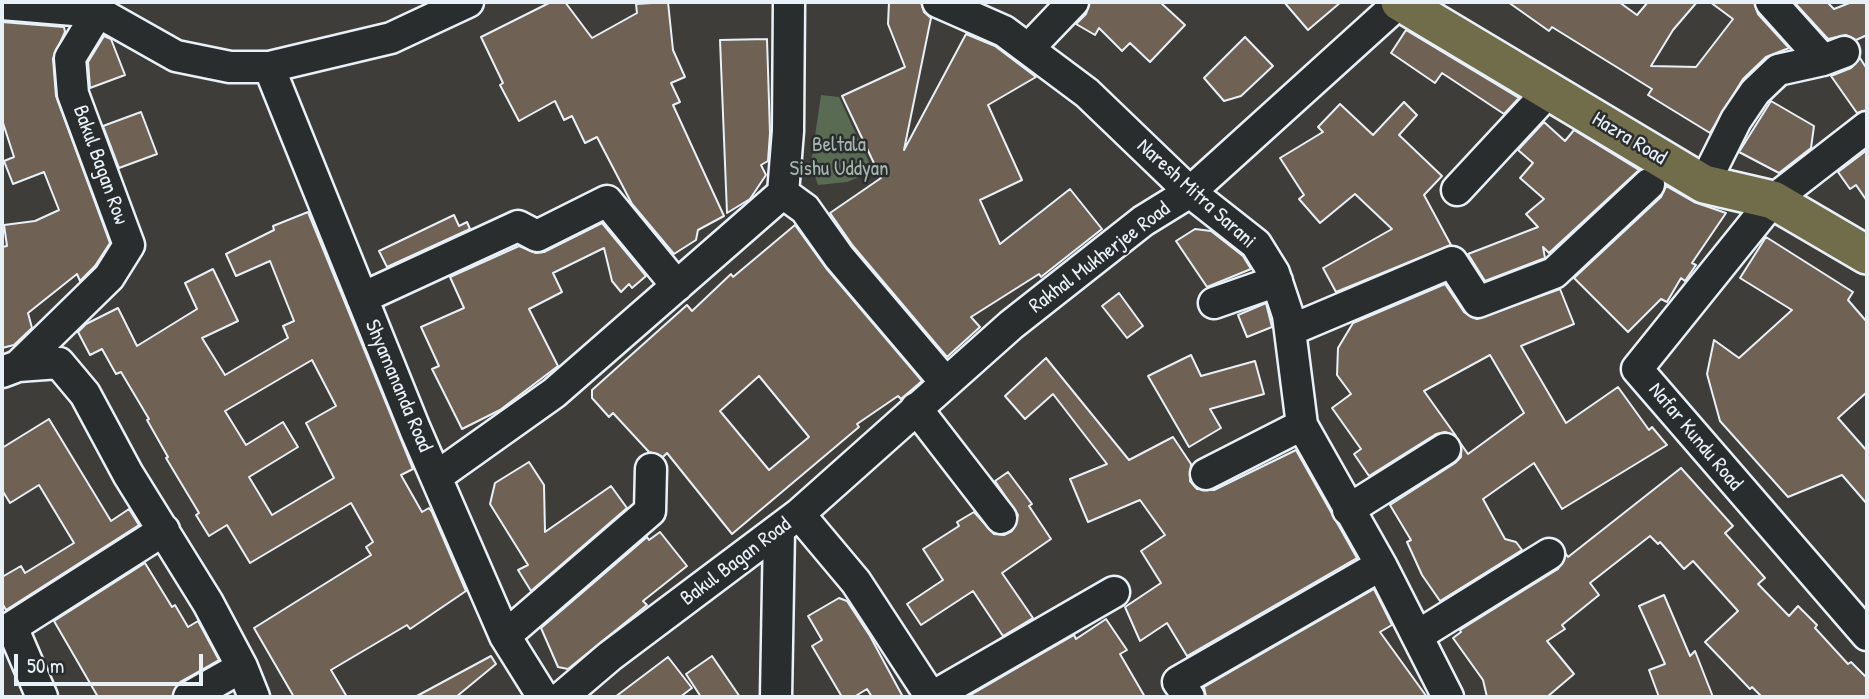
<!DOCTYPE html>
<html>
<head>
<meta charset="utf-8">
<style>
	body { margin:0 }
	#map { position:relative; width:1869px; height:699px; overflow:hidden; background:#3f3d3a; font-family:"Patrick Hand",sans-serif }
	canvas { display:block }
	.frame { position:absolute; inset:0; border:4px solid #e8f1f8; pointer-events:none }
	.scale { position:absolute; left:14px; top:654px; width:189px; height:32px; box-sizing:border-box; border:4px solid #e8f1f8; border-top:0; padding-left:9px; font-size:21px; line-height:24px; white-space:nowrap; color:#e8f1f8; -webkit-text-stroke:5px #2a2d2e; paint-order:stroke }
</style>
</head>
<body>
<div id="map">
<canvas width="1869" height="699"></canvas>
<div class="frame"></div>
<div class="scale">50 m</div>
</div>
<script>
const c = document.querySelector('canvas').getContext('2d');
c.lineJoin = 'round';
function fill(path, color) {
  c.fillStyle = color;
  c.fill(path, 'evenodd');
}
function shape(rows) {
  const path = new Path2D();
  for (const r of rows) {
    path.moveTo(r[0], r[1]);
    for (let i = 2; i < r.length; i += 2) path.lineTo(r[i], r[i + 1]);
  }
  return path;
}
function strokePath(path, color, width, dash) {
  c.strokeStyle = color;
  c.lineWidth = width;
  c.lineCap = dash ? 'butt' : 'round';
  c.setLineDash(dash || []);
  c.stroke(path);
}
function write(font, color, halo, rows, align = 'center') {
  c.font = font + ' "Patrick Hand",sans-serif';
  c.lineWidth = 5;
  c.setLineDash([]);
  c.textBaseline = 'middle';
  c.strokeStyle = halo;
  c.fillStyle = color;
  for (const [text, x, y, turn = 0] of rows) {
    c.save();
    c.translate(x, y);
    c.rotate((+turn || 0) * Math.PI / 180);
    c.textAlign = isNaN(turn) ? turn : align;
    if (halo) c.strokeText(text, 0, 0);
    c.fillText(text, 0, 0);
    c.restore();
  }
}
fill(shape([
	[821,95,839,97,873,171,847,182,818,185,811,164]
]), '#5a6b54');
const building = shape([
	[551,2,565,2,592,38,637,13,636,4,668,2,673,50,685,77,671,83,680,102,673,105,724,216,698,230,696,240,674,254,632,204,597,137,585,143,572,116,564,120,555,101,519,121,500,85,503,83,481,37,551,2],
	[889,2,921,2,924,12,931,18,904,150,966,34,995,46,1036,77,988,105,1022,180,980,200,1000,244,1070,189,1102,229,1041,277,1039,274,971,317,980,327,947,357,853,246,830,213,881,178,842,96,905,67,888,24,889,2],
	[1090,2,1160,2,1185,25,1150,62,1130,43,1122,51,1099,28,1095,35,1076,24,1086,14,1090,2],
	[1284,2,1341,2,1308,30,1284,2],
	[1508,2,1619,2,1637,15,1648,2,1697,2,1673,30,1651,66,1696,67,1733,19,1710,2,1754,2,1758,14,1789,48,1766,57,1743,79,1710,133,1648,95,1652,89,1552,27,1549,31,1508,2],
	[1794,2,1827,2,1834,9,1852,2,1867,2,1867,35,1856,40,1846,35,1828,39,1794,2],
	[2,22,64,27,65,32,53,59,56,96,110,243,95,266,80,281,77,274,28,313,32,328,14,345,2,348,2,247,7,246,4,225,35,221,59,210,44,172,13,184,4,161,14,157,2,120,2,22],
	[1406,30,1519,98,1504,114,1442,73,1435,83,1391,53,1406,30],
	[104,36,111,39,125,75,90,88,88,62,104,36],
	[1245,37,1273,66,1241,96,1224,101,1204,78,1245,37],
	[767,39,770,133,768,161,761,165,766,175,750,199,727,213,720,40,767,39],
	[1860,58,1867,69,1867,110,1857,113,1831,76,1851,68,1860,58],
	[1771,101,1814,126,1811,148,1779,173,1739,152,1771,101],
	[1404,102,1417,115,1399,135,1442,176,1424,195,1451,245,1336,292,1323,268,1392,229,1355,194,1320,223,1299,199,1304,195,1280,158,1323,132,1318,127,1340,104,1373,135,1404,102],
	[141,112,157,154,119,168,103,126,141,112],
	[1544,122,1565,141,1574,130,1639,170,1549,253,1543,247,1545,258,1485,281,1468,254,1538,227,1526,214,1544,199,1520,178,1533,163,1518,150,1544,122],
	[1867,150,1867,201,1856,185,1850,189,1838,172,1867,150],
	[1666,186,1694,202,1726,213,1692,263,1696,265,1685,281,1681,278,1667,302,1661,299,1628,332,1574,278,1661,197,1666,186],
	[308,212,413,469,401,475,422,512,429,508,432,512,466,591,410,629,407,625,331,670,347,697,294,697,254,628,371,555,366,547,373,542,351,503,250,563,227,525,209,536,196,515,199,513,166,458,168,457,147,420,149,419,121,372,116,374,102,349,90,355,78,332,86,324,118,308,137,346,197,309,185,283,213,269,238,321,202,338,225,375,288,338,283,326,294,321,270,261,236,276,226,254,274,230,273,226,308,212],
	[312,360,336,406,306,423,334,478,272,515,249,477,298,447,283,422,246,445,225,411,312,360],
	[454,215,459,226,467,222,470,229,387,267,379,251,454,215],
	[602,223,646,276,632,288,629,284,621,292,612,281,604,248,553,273,562,292,529,309,558,366,500,410,462,429,432,369,439,366,421,327,464,308,450,277,519,246,536,253,544,252,602,223],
	[795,225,826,268,922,381,901,399,898,396,857,424,859,427,732,534,667,453,663,457,649,452,613,413,609,417,592,398,592,390,687,305,692,311,731,274,733,277,795,225],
	[759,376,809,437,769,470,720,411,759,376],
	[1195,229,1211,231,1243,256,1251,269,1207,287,1176,241,1195,229],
	[1766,237,1853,292,1848,300,1867,322,1867,392,1838,418,1867,451,1867,504,1842,475,1788,497,1720,421,1707,374,1714,340,1739,358,1792,310,1740,278,1766,237],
	[1445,284,1464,312,1477,319,1560,289,1574,324,1521,346,1566,423,1618,387,1649,430,1652,427,1667,445,1562,509,1534,463,1483,499,1505,539,1516,542,1522,550,1440,601,1422,575,1407,542,1411,540,1390,505,1455,463,1461,457,1461,444,1468,454,1524,413,1490,355,1424,391,1456,436,1445,432,1436,434,1369,476,1354,454,1361,449,1332,408,1351,394,1337,375,1338,348,1353,323,1445,284],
	[1119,293,1143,326,1127,338,1102,306,1119,293],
	[1266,303,1272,327,1247,337,1238,315,1266,303],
	[1191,355,1201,376,1255,361,1264,394,1210,409,1221,428,1189,447,1148,376,1191,355],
	[1046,358,1129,460,1173,437,1191,464,1190,481,1197,489,1214,490,1296,450,1357,558,1187,656,1167,623,1140,641,1125,607,1161,583,1141,551,1165,535,1140,500,1088,522,1070,479,1107,464,1053,394,1025,419,1005,396,1046,358],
	[49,419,111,521,129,509,139,525,6,610,2,603,2,577,21,566,25,573,74,543,39,485,10,503,2,490,2,448,49,419],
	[529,462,544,485,545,532,611,486,627,508,531,591,518,570,528,565,490,504,495,483,529,462],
	[1681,468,1733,526,1725,533,1765,578,1758,584,1789,616,1798,606,1817,625,1815,628,1848,664,1851,662,1867,678,1867,697,1762,697,1752,687,1750,689,1705,642,1738,611,1693,561,1684,569,1660,542,1658,544,1650,536,1590,583,1599,595,1562,625,1565,629,1547,641,1574,674,1547,697,1487,697,1483,680,1453,638,1461,632,1460,630,1558,569,1566,554,1568,557,1681,468],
	[1008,472,1032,504,1029,506,1051,539,1002,573,1033,618,1003,636,973,591,921,625,907,604,943,580,923,549,959,526,957,522,974,512,994,534,1004,535,1012,531,1018,515,995,481,1008,472],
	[660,532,687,566,643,601,647,605,568,669,558,667,541,628,647,537,649,540,660,532],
	[145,563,172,607,175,605,188,627,198,621,219,660,180,682,172,697,98,697,54,621,145,563],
	[1374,589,1392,625,1380,632,1427,697,1206,697,1204,687,1374,589],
	[1664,595,1690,656,1695,651,1713,697,1659,697,1649,670,1665,664,1639,606,1664,595],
	[839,598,847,601,870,636,903,697,872,697,867,689,854,697,842,697,812,646,822,640,808,616,839,598],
	[1106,619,1127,650,1120,654,1145,697,967,697,1074,635,1076,639,1106,619],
	[491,656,496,664,456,697,415,697,491,656],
	[712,656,740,697,701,697,686,674,712,656],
	[668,657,692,688,680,697,615,697,668,657]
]);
fill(building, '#6f6255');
strokePath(building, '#e8f1f8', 2);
const minor = shape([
	[938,2,1004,31,1087,93,1190,192,1256,244,1274,273,1288,315,1302,425,1381,565,1448,697],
	[1771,2,1823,60],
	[2,4,98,12,176,56,230,67,269,67,391,38,468,2],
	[1028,49,1073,2],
	[269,67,415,429,505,636,543,697],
	[1867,127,1773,200,1637,369,1867,635],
	[1704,184,1736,120,1755,92,1778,70,1823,60,1844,52],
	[1457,190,1549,91],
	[783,193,805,209,839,257,946,383],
	[362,298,518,226,537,236,607,201,677,286],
	[1214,303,1277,281],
	[1291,330,1452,262,1478,302,1554,273,1649,184],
	[18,366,109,277,129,245,73,94,70,58,98,12],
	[2,372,18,366,59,363,85,394,128,474,208,603,242,667,254,697],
	[916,408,1001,518],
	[1206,474,1302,425],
	[436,477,554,393,783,193,788,131,789,2],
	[1348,510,1445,449],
	[799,514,856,582,931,697],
	[505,636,650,511,651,469],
	[1417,636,1549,554],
	[42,697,12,627,164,530],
	[189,697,242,667],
	[562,697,610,656,799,514,1011,325,1143,221,1190,192,1400,2],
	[776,697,779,530],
	[932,697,1114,592],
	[1189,697,1178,682,1381,565]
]);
const major = shape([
	[1400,2,1704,184,1773,200,1867,255]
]);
strokePath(minor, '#e8f1f8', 35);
strokePath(major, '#e8f1f8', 42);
strokePath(minor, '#2a2d2e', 30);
strokePath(major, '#716d4b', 37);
write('21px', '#e8f1f8', '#2a2d2e', [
	["Hazra Road",1629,139,31],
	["Bakul Bagan Row",100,165,70],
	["Naresh Mitra Sarani",1196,194,42],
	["Rakhal Mukherjee Road",1100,258,-37],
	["Shyamananda Road",398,386,67],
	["Nafar Kundu Road",1695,437,50],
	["Bakul Bagan Road",736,562,-37]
]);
write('21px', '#a8b5ae', '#2a2d2e', [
	["Beltala",839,145],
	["Sishu Uddyan",839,169]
]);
</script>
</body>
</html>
